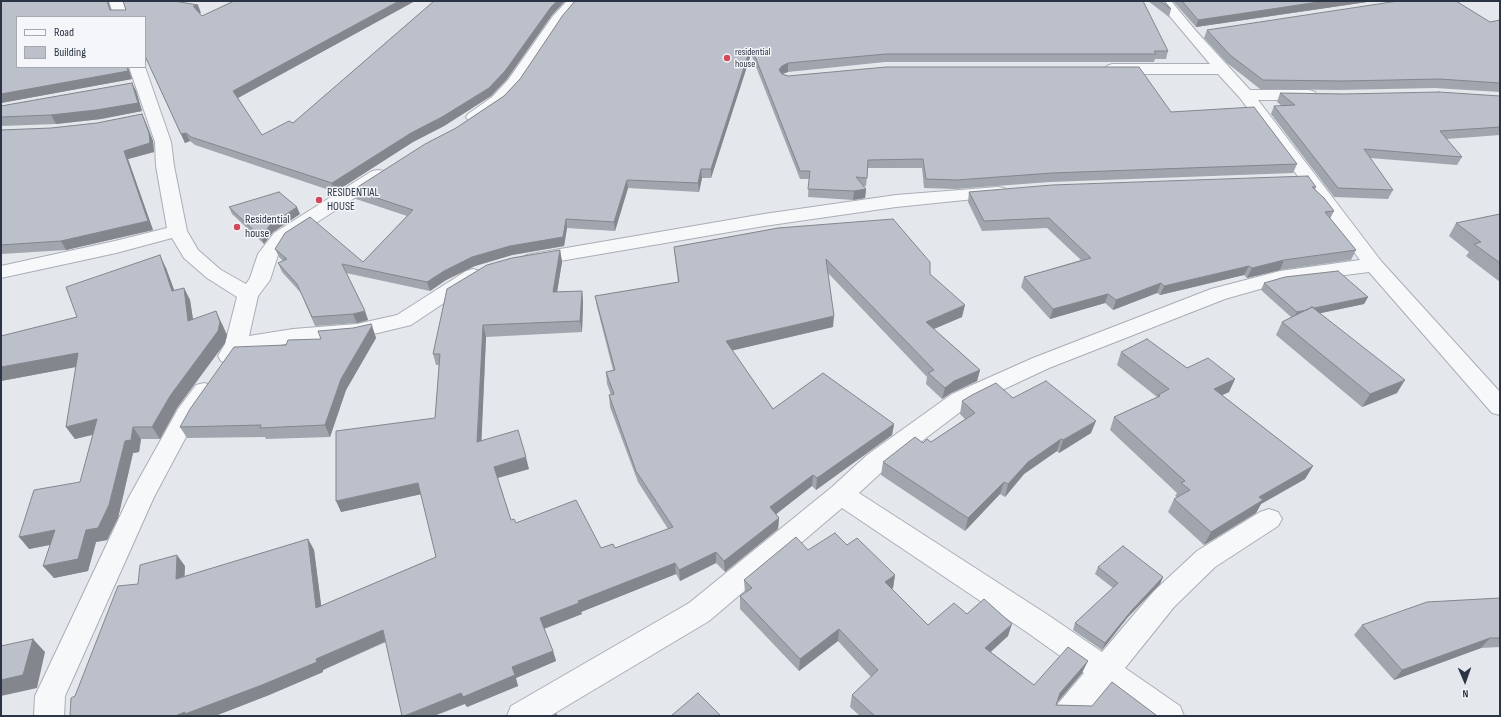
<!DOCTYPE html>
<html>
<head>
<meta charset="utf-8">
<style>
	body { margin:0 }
	#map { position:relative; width:1501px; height:717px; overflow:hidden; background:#e4e7ec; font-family:"Sofia Sans Condensed",sans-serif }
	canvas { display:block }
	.frame { position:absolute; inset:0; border:2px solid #2b3445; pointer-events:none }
	.legend { position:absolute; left:16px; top:16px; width:130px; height:52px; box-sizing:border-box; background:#f4f6f9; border:1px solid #a4a8b1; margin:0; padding:5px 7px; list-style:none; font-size:12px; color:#2b3445 }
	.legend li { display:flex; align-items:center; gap:8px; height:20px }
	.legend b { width:20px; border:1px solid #a4a8b1 }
	.north { position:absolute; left:1445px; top:661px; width:40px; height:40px; -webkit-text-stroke:3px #f4f6f9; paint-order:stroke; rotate:178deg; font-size:11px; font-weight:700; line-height:16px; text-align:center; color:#2b3445 }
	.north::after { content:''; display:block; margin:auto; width:14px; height:18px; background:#2b3445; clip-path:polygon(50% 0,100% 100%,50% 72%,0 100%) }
</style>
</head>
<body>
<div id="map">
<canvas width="1501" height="717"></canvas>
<div class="frame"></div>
<ul class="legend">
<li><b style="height:5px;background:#f7f8fa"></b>Road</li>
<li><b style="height:11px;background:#bbc0ca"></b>Building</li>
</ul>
<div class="north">N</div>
</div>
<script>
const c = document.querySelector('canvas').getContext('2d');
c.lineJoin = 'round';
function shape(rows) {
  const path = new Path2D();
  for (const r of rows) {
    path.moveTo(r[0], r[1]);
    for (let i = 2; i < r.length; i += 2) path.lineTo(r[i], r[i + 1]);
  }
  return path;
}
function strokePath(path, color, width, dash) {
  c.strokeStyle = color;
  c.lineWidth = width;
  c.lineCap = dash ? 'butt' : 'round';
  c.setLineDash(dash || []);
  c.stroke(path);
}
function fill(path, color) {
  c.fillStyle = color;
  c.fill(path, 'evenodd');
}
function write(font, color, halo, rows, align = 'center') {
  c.font = font + ' "Sofia Sans Condensed",sans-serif';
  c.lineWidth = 3;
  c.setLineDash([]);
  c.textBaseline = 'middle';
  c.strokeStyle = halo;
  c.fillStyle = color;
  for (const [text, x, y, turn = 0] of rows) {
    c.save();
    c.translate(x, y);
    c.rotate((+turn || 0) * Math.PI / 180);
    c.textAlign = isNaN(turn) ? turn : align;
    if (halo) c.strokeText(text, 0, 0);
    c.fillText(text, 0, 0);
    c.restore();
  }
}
const street = shape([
	[109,1,123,1,128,17,114,17,109,1],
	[567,1,581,1,563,22,520,86,504,103,480,120,474,122,468,120,466,117,468,114,492,97,508,80,553,16,567,1],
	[1157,1,1171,1,1196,31,1250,90,1309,90,1315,92,1317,95,1315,98,1309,100,1258,100,1381,261,1500,392,1500,415,1492,413,1369,272,1281,283,1225,299,1049,368,968,406,885,469,859,493,1048,615,1102,652,1154,591,1197,551,1260,512,1269,509,1278,512,1282,519,1278,526,1215,567,1174,607,1125,668,1180,706,1184,716,1144,716,1107,690,1086,716,1052,716,1056,706,1084,673,1028,633,842,508,709,621,550,716,507,716,511,706,689,603,832,487,867,455,952,394,1033,358,1211,289,1280,271,1360,260,1240,98,1218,74,1112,74,1107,72,1104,69,1107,66,1112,64,1210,64,1157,1],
	[129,67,145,67,171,142,174,166,187,231,198,250,221,270,246,284,250,278,258,254,274,233,372,171,378,170,384,171,387,175,384,179,288,241,278,255,270,280,258,296,249,336,293,329,357,324,397,315,466,271,473,269,480,271,483,275,480,279,411,325,357,338,293,343,243,351,237,361,229,364,221,361,218,356,225,344,237,297,207,278,184,258,172,238,116,253,1,278,1,266,115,241,167,228,156,166,155,142,129,67],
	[998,187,1004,188,1007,192,1004,196,896,207,764,226,531,266,524,264,521,260,524,256,531,254,764,214,896,195,998,187],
	[204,383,212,385,215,391,195,420,154,497,65,696,64,716,34,716,35,696,129,497,178,409,196,385,204,383]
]);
strokePath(street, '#a9aeb7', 2);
fill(street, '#f7f8fa');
fill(shape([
	[1,1,108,1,111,10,201,13,199,13,202,16,234,1,415,1,238,98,262,135,293,123,434,1,565,1,552,15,507,79,491,96,444,126,413,142,335,192,195,145,190,141,185,143,145,56,145,17,17,17,132,79,1,103],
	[575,1,1168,51,1166,59,1155,59,1154,62,885,62,788,72,782,74,788,76,1171,112,1297,164,1293,173,1050,182,955,189,924,188,922,168,868,168,866,186,863,186,866,189,865,198,853,200,808,197,809,179,800,179,751,54,711,178,702,178,699,192,628,188,615,231,567,228,564,246,512,255,475,266,446,280,430,291,346,273,365,311,368,320,357,323,315,326,301,293,282,272,278,263,283,261,279,257,275,249,363,262,407,216,356,199,353,190,456,128,504,96,520,79],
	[1148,1,1164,1,1171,9,1169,17],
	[1173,1,1374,1,1196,27],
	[1500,20,1500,92,1435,88,1339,90,1260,89,1227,63,1204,38,1207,30,1490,22],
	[132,83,136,91,142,111,101,119,56,124,1,126,1,106],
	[1280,93,1500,96,1500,135,1447,139,1462,157,1457,165,1370,158,1393,190,1388,199,1334,197,1271,114,1274,106,1282,106,1277,102],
	[142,114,146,123,153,141,154,152,128,159,153,230,66,250,1,254,1,130,51,128,97,123],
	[1316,187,1315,189,1334,211,1330,219,1356,250,1351,260,1280,270,1247,278,1244,275,1160,295,1157,293,1113,310,1105,303,1050,319,1021,287,1024,277,1081,260,1047,228,982,231,968,202,969,192],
	[229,207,300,214,273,232,264,244,232,214],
	[1500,214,1500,282,1466,256,1469,252,1449,236,1456,223],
	[778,228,930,274,962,317,934,329,980,370,977,381,951,393,942,399,926,384,927,377,828,273,833,327,732,350,773,409,894,424,892,435,816,490,812,486,776,514,779,518,778,529,725,572,716,563,680,581,676,574,581,612,582,614,544,629,553,651,556,661,516,678,518,686,467,707,465,704,386,642,323,670,323,672,269,695,215,716,70,716,75,696,138,584,185,566,184,577,308,539,314,550,321,606,436,557,421,494,341,512,435,418,439,365,436,365,433,354,560,250,562,262,557,292,582,291,583,302,582,332,486,337,481,441,529,469,498,478,511,520,516,523,601,548,615,548,668,529,638,482,610,407,609,395,611,395,607,384,606,372,613,370,597,307,595,296,678,282,675,258,674,247],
	[166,268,174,290,184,288,190,300,193,319,222,324,227,335,225,343,177,408,160,439,141,439,139,452,133,453,118,518,107,540,96,542,88,571,54,578,43,566,50,545,29,549,80,482,93,435,75,439,66,427,76,367,1,381,1,336,77,317],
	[1264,283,1368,297,1364,304,1320,313,1397,393,1362,407,1276,335,1282,322,1291,317,1261,290],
	[372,326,376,338,346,390,330,437,266,439,265,437,187,438,180,427,286,345,321,339,353,328],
	[1121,352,1235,379,1229,392,1222,395,1313,466,1305,479,1261,504,1256,513,1204,545,1168,512,1174,499,1177,497,1175,496,1177,493,1110,430,1114,417,1157,397,1117,365],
	[1013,398,1091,433,1059,453,1057,451,1024,474,1005,497,1000,494,965,531,881,475,883,462,923,443,931,442,965,419,960,414,962,401],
	[847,545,895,575,893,588,892,589,928,625,967,614,1008,636,991,652,1034,685,1082,673,1057,703,1056,705,1156,716,860,716,850,707,852,695,871,677,838,641,799,671,740,609,740,596,745,593,744,580,808,550],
	[1098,567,1163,577,1160,584,1128,617,1102,650,1073,630,1075,623,1113,588,1095,574],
	[1500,598,1500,647,1481,648,1394,680,1354,635,1362,625]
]), '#a1a5ae');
fill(shape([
	[107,1,108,1,113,17,110,10],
	[399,1,415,1,236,99,233,91],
	[557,1,565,1,552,15,507,79,491,96,444,126,413,142,335,192,332,183,551,7],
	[1325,1,1374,1,1196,27,1198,20],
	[198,5,201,13,196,14,193,6],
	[751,46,751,54,711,178,711,169],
	[788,63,788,72,782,74,779,70,782,66],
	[127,67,128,67,132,79,1,103,1,94],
	[132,83,136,91,142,111,101,119,56,124,51,115],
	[142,114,146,123,153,141,154,152,128,159,153,230,66,250,61,241,124,151],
	[186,133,190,141,185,143,181,134],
	[701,169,702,178,699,192,698,183],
	[627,180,628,188,615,231,614,222],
	[866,189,865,198,853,200,854,191],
	[297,207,300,214,273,232,264,244,261,237,270,225],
	[566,219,567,228,564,246,512,255,475,266,446,280,430,291,427,282,444,271,472,257],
	[560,250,562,262,555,304,553,292],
	[160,255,166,268,179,303,172,291],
	[1284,260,1280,270,1247,278,1252,268],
	[1249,266,1244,275,1160,295,1164,286],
	[1161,283,1157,293,1113,310,1116,300],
	[184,288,190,300,195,333,188,321],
	[582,291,583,302,582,332,580,321],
	[1108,294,1105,303,1050,319,1053,309],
	[1368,297,1364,304,1293,319,1297,312],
	[965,305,962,317,924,333,926,322],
	[216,311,222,324,227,335,225,343,177,408,160,439,152,427],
	[365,311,368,320,357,323,353,314],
	[834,316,833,327,726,352,726,341],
	[483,325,486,337,481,453,477,442],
	[372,326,376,338,346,390,330,437,325,425,341,379],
	[78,353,86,365,1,381,1,367],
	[980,370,977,381,951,393,942,399,945,388,954,381],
	[1235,379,1229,392,1208,402,1214,389],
	[1405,380,1397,393,1362,407,1370,394],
	[97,419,106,431,75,439,66,427],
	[1096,421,1091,433,1059,453,1063,440],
	[894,424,892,435,816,490,817,478],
	[133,427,141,439,139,452,133,453,118,518,107,540,96,542,88,571,54,578,43,566,86,530,125,441],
	[1061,439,1057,451,1024,474,1005,497,1008,484,1028,462],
	[526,457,529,469,497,478,494,467],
	[1313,466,1305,479,1261,504,1256,513,1204,545,1211,532,1259,497],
	[813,475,812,486,770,519,770,507],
	[1004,482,1000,494,965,531,968,518],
	[418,483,422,494,341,512,336,501],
	[779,518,778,529,725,572,724,561],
	[55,530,64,542,29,549,19,537],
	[308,539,314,550,323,619,316,608],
	[716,552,716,563,680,581,679,570],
	[177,555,185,566,184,590,176,579],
	[675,563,676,574,581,612,582,614,543,629,540,618,578,601],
	[895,575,893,588,883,595,885,582],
	[1163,577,1160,584,1128,617,1102,650,1105,643,1132,610],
	[1012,624,1008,636,981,660,985,648],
	[839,629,838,641,799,671,800,659],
	[383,630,388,640,323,670,323,672,269,695,215,716,175,716,316,659],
	[1490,638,1481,648,1394,680,1402,670],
	[33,639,45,652,37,688,1,696,1,680],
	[553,651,556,661,516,678,512,667],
	[1088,661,1082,673,1055,705,1060,693],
	[515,675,518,686,467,707,465,704,434,716,404,716,461,693]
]), '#83868d');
const building = shape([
	[1,1,107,1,110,10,126,10,123,1,174,1,198,5,193,6,202,16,234,1,399,1,233,91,262,135,289,121,293,123,434,1,557,1,551,7,505,71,489,88,442,117,411,133,332,183,191,137,186,133,181,134,145,56,145,17,17,17,17,67,127,67,128,71,1,94,1,1],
	[575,1,1143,1,1168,51,1154,51,1156,54,886,54,788,63,782,66,779,70,782,74,788,76,886,67,1139,67,1171,112,1254,107,1297,164,1052,173,957,180,926,179,923,159,868,160,867,178,856,177,866,189,854,191,808,189,810,171,800,171,751,46,711,169,701,169,698,183,627,180,614,222,566,219,563,237,510,246,472,257,444,271,427,282,342,264,365,311,353,314,312,317,297,284,278,263,287,259,275,249,285,233,310,217,363,262,413,210,353,190,425,144,456,128,504,96,520,79,563,15,575,1],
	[1160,1,1164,1,1171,9,1160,1],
	[1182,1,1325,1,1198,20,1182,1],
	[1398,1,1456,1,1490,22,1500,20,1500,83,1439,79,1343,81,1263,80,1230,55,1207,30,1398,1],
	[132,83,138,103,96,110,51,115,1,117,1,106,132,83],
	[1439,92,1500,96,1500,127,1440,131,1462,157,1364,149,1393,190,1338,188,1274,106,1295,105,1280,93,1343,94,1439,92],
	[142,114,149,133,150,143,124,151,148,221,61,241,1,245,1,130,51,128,97,123,142,114],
	[1308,176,1316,187,1312,187,1324,198,1334,211,1325,212,1356,250,1284,260,1252,268,1249,266,1164,286,1161,283,1116,300,1108,294,1053,309,1024,277,1091,258,1049,218,984,221,969,192,1052,185,1308,176],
	[279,192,297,207,270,225,261,237,229,207,279,192],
	[1500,214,1500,263,1474,244,1481,242,1456,223,1500,214],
	[893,219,930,262,930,274,965,305,926,322,980,370,954,381,945,388,928,373,934,370,826,259,834,316,726,341,773,409,823,373,894,424,817,478,813,475,770,507,779,518,724,561,716,552,679,570,675,563,578,601,579,603,540,618,553,651,512,667,515,675,463,697,461,693,404,716,402,716,383,630,316,659,317,662,262,685,185,714,185,712,175,716,70,716,71,698,75,696,118,586,138,584,140,565,177,555,176,579,308,539,316,608,436,557,418,483,336,501,336,431,435,418,440,354,433,354,447,289,487,265,512,258,560,250,553,292,582,291,580,321,483,325,477,442,518,430,526,457,494,467,511,520,514,519,516,523,576,500,601,548,613,544,615,548,673,527,636,471,609,395,614,394,606,372,615,370,595,296,679,282,674,247,778,228,893,219],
	[160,255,172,291,184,288,188,321,216,311,220,322,218,331,170,396,152,427,133,427,131,440,125,441,109,505,98,528,86,530,78,559,43,566,55,530,19,537,34,490,80,482,97,419,66,427,78,353,1,367,1,336,77,317,66,287,160,255],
	[1338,271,1368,297,1314,308,1312,307,1307,310,1297,312,1264,283,1285,277,1338,271],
	[1312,307,1405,380,1370,394,1282,322,1312,307],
	[371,324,372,326,341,379,325,425,260,428,261,425,180,427,190,409,234,347,286,345,288,340,321,339,318,331,353,328,371,324],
	[1147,339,1187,368,1208,358,1235,379,1214,389,1313,466,1259,497,1263,500,1211,532,1174,499,1190,490,1181,483,1185,481,1114,417,1160,396,1158,395,1169,389,1121,352,1147,339],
	[1046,381,1096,421,1063,440,1061,439,1028,462,1008,484,1004,482,968,518,883,462,915,437,923,443,927,439,931,442,975,413,962,401,972,395,996,383,1013,398,1046,381],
	[835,533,847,545,857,538,895,575,885,582,928,625,954,603,967,614,984,599,1012,624,985,648,1034,685,1068,647,1088,661,1060,693,1056,705,1092,706,1112,682,1156,715,1156,716,875,716,852,695,878,670,839,629,800,659,740,596,752,588,744,580,796,537,808,550,835,533],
	[1123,546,1163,577,1132,610,1105,643,1075,623,1118,583,1098,567,1123,546],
	[1500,598,1500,638,1490,638,1402,670,1362,625,1427,602,1500,598],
	[33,639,23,675,1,680,1,646,33,639],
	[698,693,721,716,671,716,698,693],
	[556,714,558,716,553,716,556,714]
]);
fill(building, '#bbc0ca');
strokePath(building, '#83868d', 1);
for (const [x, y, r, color] of [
	[727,58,4,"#d1495b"],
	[319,200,4,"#d1495b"],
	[237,227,4,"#d1495b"]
]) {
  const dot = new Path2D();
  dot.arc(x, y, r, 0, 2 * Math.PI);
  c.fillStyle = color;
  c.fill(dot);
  strokePath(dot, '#f4f6f9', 1.5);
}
write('10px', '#2b3445', '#f4f6f9', [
	["residential",735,52],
	["house",735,64]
], 'left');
write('12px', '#2b3445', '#f4f6f9', [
	["RESIDENTIAL",327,193],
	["HOUSE",327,207],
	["Residential",245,220],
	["house",245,234]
], 'left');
</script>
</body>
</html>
